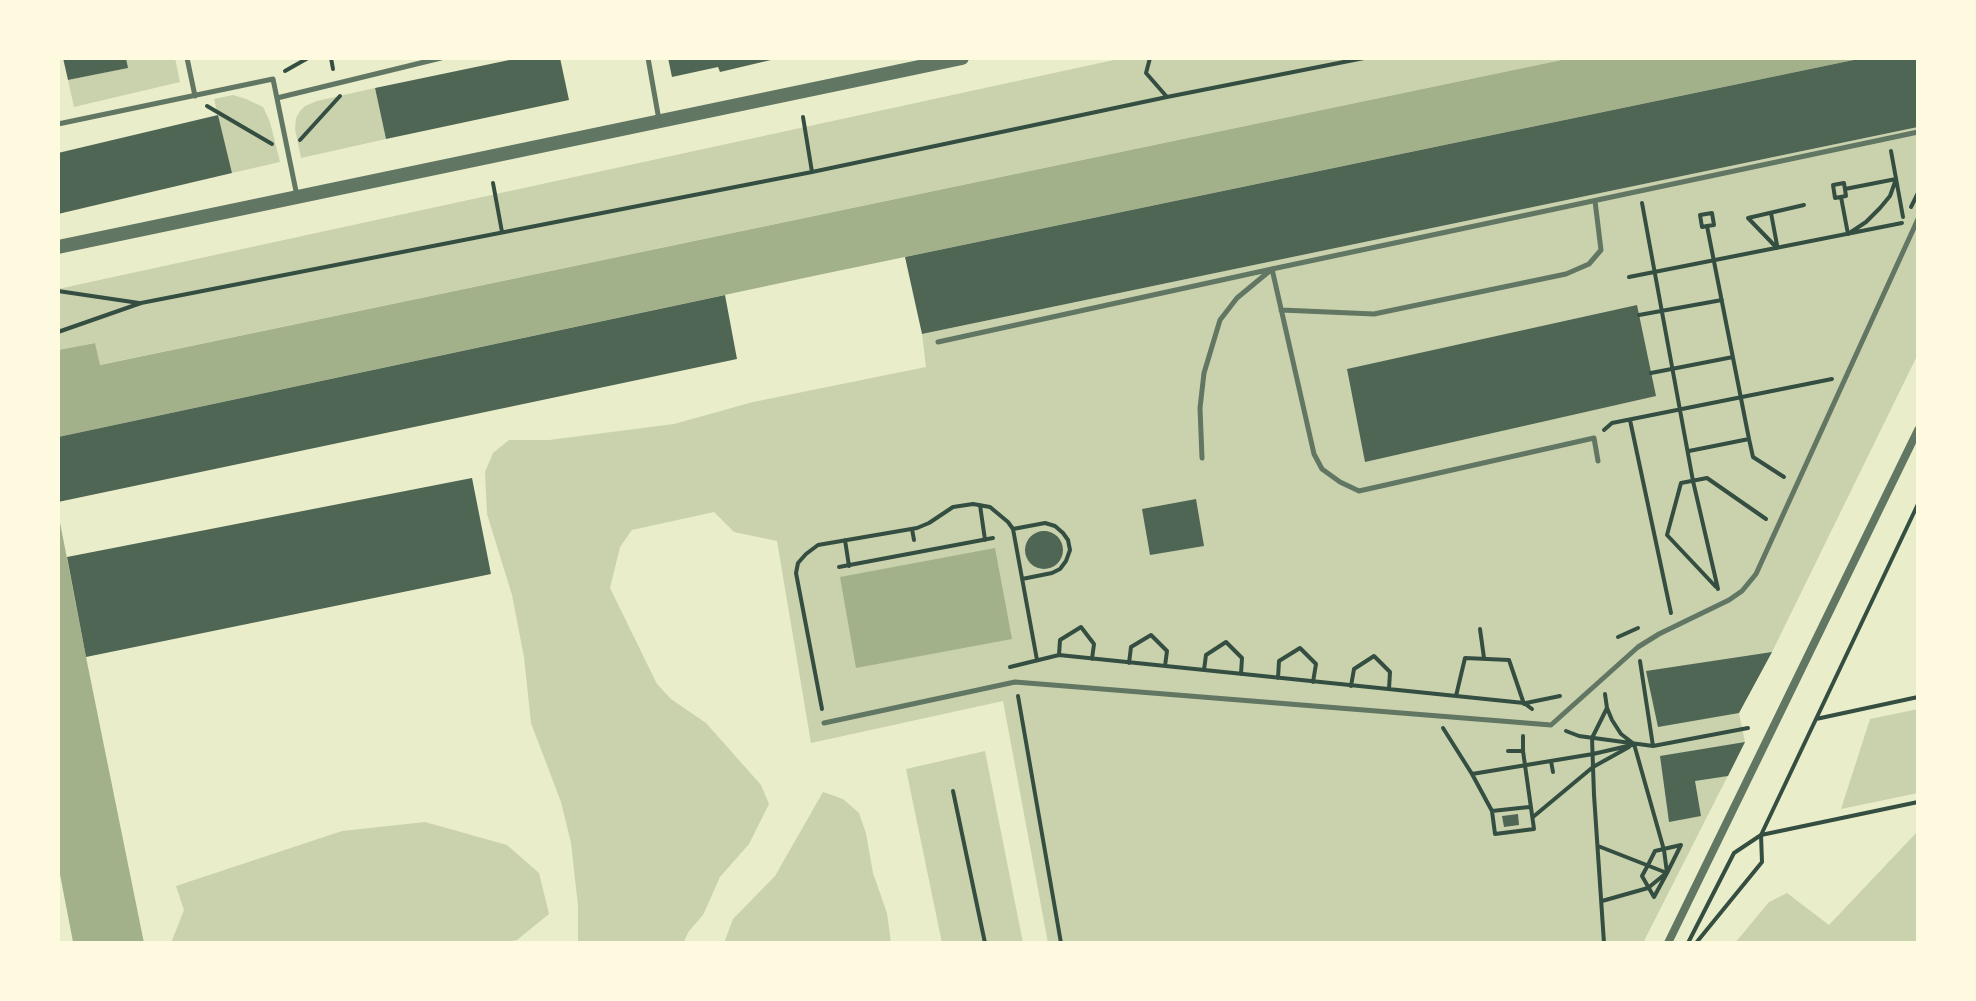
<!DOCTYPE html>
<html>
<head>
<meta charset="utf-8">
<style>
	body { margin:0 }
	#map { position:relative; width:1976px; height:1001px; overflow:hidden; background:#e9edc9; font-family:"PT Sans",sans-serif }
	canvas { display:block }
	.frame { position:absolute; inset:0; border:60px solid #fefae0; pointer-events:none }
</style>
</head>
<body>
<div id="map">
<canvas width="1976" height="1001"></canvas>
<div class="frame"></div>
</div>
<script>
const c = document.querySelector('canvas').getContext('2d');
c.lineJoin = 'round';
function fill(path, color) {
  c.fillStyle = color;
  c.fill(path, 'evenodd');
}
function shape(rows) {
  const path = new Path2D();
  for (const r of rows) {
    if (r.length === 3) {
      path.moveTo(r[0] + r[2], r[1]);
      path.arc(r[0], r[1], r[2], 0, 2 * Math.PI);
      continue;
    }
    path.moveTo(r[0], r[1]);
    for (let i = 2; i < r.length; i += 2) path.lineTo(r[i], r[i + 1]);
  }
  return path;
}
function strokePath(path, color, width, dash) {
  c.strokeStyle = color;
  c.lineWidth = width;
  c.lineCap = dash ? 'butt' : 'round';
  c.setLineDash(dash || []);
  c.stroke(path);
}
fill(shape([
	[126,58,175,58,180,82,74,107,68,80,127,68],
	[1123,58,1571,58,99,365,94,343,58,350,58,289],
	[375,88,386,139,301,158,295,129,296,118,300,111,305,106,317,101],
	[233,95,246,99,263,107,270,122,280,162,232,173,214,99],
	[1918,127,1918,354,1772,652,1739,713,1745,742,1643,943,1048,943,1003,701,811,743,777,541,734,532,714,512,632,530,620,547,610,588,657,684,671,699,706,723,761,785,769,804,749,844,720,877,703,915,689,931,683,943,578,943,578,906,571,843,561,802,531,723,524,657,512,595,487,514,485,472,493,453,509,440,549,440,674,424,753,402,926,367,922,334],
	[1918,709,1918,793,1841,809,1870,719],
	[985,751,1023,943,942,943,906,769],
	[823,792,843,799,859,813,866,833,873,873,887,913,891,943,724,943,733,919,775,876],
	[425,822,507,845,539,873,549,914,517,940,502,943,171,943,184,910,176,886,342,831],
	[1917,832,1918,943,1735,943,1769,902,1787,893,1829,925]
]), '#cad2ad');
fill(shape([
	[1571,58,1863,58,823,274,58,437,58,350,95,343,100,365],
	[58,512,86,657,144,943,73,942,58,864],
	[995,548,1012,639,856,668,840,577]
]), '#a3b18a');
fill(shape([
	[63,58,126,58,128,68,68,80],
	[519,58,560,58,569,100,386,139,375,88],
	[668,58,775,58,775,59,720,72,718,67,672,77],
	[1863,58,1918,58,1918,127,922,334,905,257],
	[218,115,232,173,58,214,58,153],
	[725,295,737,359,58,502,58,437],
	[1637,305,1656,396,1365,462,1347,369],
	[472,478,491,574,86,657,67,557],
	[1196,499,1204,546,1150,555,1142,509],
	[1044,550,19],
	[1772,652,1739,713,1658,727,1646,671],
	[1745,742,1728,776,1695,781,1701,816,1669,822,1660,756],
	[1518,814,1519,825,1504,827,1502,816]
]), '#4f6655');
strokePath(shape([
	[331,58,333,69],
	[1150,58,1146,73,1167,97],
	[285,71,308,58],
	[207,106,272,144],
	[803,117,812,172],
	[300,140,340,96],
	[1891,151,1903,217],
	[493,183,502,232],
	[1844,183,1846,196,1835,198,1833,185,1844,183],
	[1845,189,1896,179],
	[1841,197,1848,234,1866,222,1880,208,1890,196,1895,182],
	[1642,203,1693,481,1718,589],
	[1911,207,1918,193],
	[1771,213,1777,245],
	[1707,226,1714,225,1712,213,1700,215,1702,227,1707,226,1749,439],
	[1777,248,1748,218,1804,205],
	[1629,277,1902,223],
	[58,291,139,303],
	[1639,315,1722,300],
	[58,332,141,303,812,172,1167,97,1364,58],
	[1651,373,1733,357],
	[1630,420,1671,613],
	[1604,430,1612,423,1832,379],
	[1689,451,1749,439,1753,457,1784,477],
	[980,505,985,540],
	[912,529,914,540],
	[1013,529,1045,523,1055,526,1063,533,1068,540,1070,550,1066,561,1060,569,1052,573,1022,579],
	[845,540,849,566],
	[839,567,993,538],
	[1716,587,1667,535,1681,483,1707,478,1766,519],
	[1480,629,1484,658],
	[1618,637,1638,628],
	[1059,655,1060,640,1081,627,1094,644,1092,659],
	[1640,661,1653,746],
	[1129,663,1131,647,1151,635,1167,651,1165,666],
	[1010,667,1059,655,1524,703,1532,709],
	[1204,670,1206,655,1226,642,1242,658,1241,674],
	[1278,678,1279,661,1300,648,1316,664,1313,682],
	[1351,686,1354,669,1374,656,1390,672,1389,689],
	[1605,694,1607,708,1612,720,1621,734,1634,744,1664,850,1667,873],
	[1018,696,1061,943],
	[1456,696,1465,658,1509,660,1524,704],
	[1526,703,1560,696],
	[822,709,796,573,798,563,806,554,818,545,917,528,929,523,953,507,973,504,990,507,1008,522,1013,529,1037,660],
	[1816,719,1918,697],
	[1443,728,1472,774,1492,811,1495,834,1534,829,1523,751,1523,736],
	[1566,731,1579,736,1653,746,1748,728],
	[1508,751,1523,751],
	[1551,761,1553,772],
	[1472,774,1593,754,1632,745],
	[953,791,985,943],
	[1492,811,1529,807],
	[1533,817,1593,767,1629,747],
	[1681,845,1667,873,1654,897,1642,876,1648,865,1655,851,1681,845],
	[1598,846,1667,873],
	[1602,901,1648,888,1665,874],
	[1604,943,1594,795,1592,738,1607,708],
	[1688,943,1734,853,1761,835,1918,802],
	[1696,943,1762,862,1761,835,1918,504]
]), '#344e41', 4);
strokePath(shape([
	[187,58,195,96],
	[648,58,659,120],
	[277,98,441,58],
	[58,124,273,79,297,196],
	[1281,310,1374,314,1566,274,1589,264,1601,250,1595,201],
	[938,342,1272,269,1918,132],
	[1202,458,1200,408,1204,373,1220,320,1237,298,1272,269,1314,454,1322,469,1340,482,1359,491,1594,438,1598,461],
	[824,723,1015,682,1551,725,1638,647,1659,634,1729,600,1742,591,1756,574,1918,219]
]), '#617663', 5);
strokePath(shape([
	[1668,943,1918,430]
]), '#617663', 8);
strokePath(shape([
	[58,247,962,58]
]), '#617663', 14);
</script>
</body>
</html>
